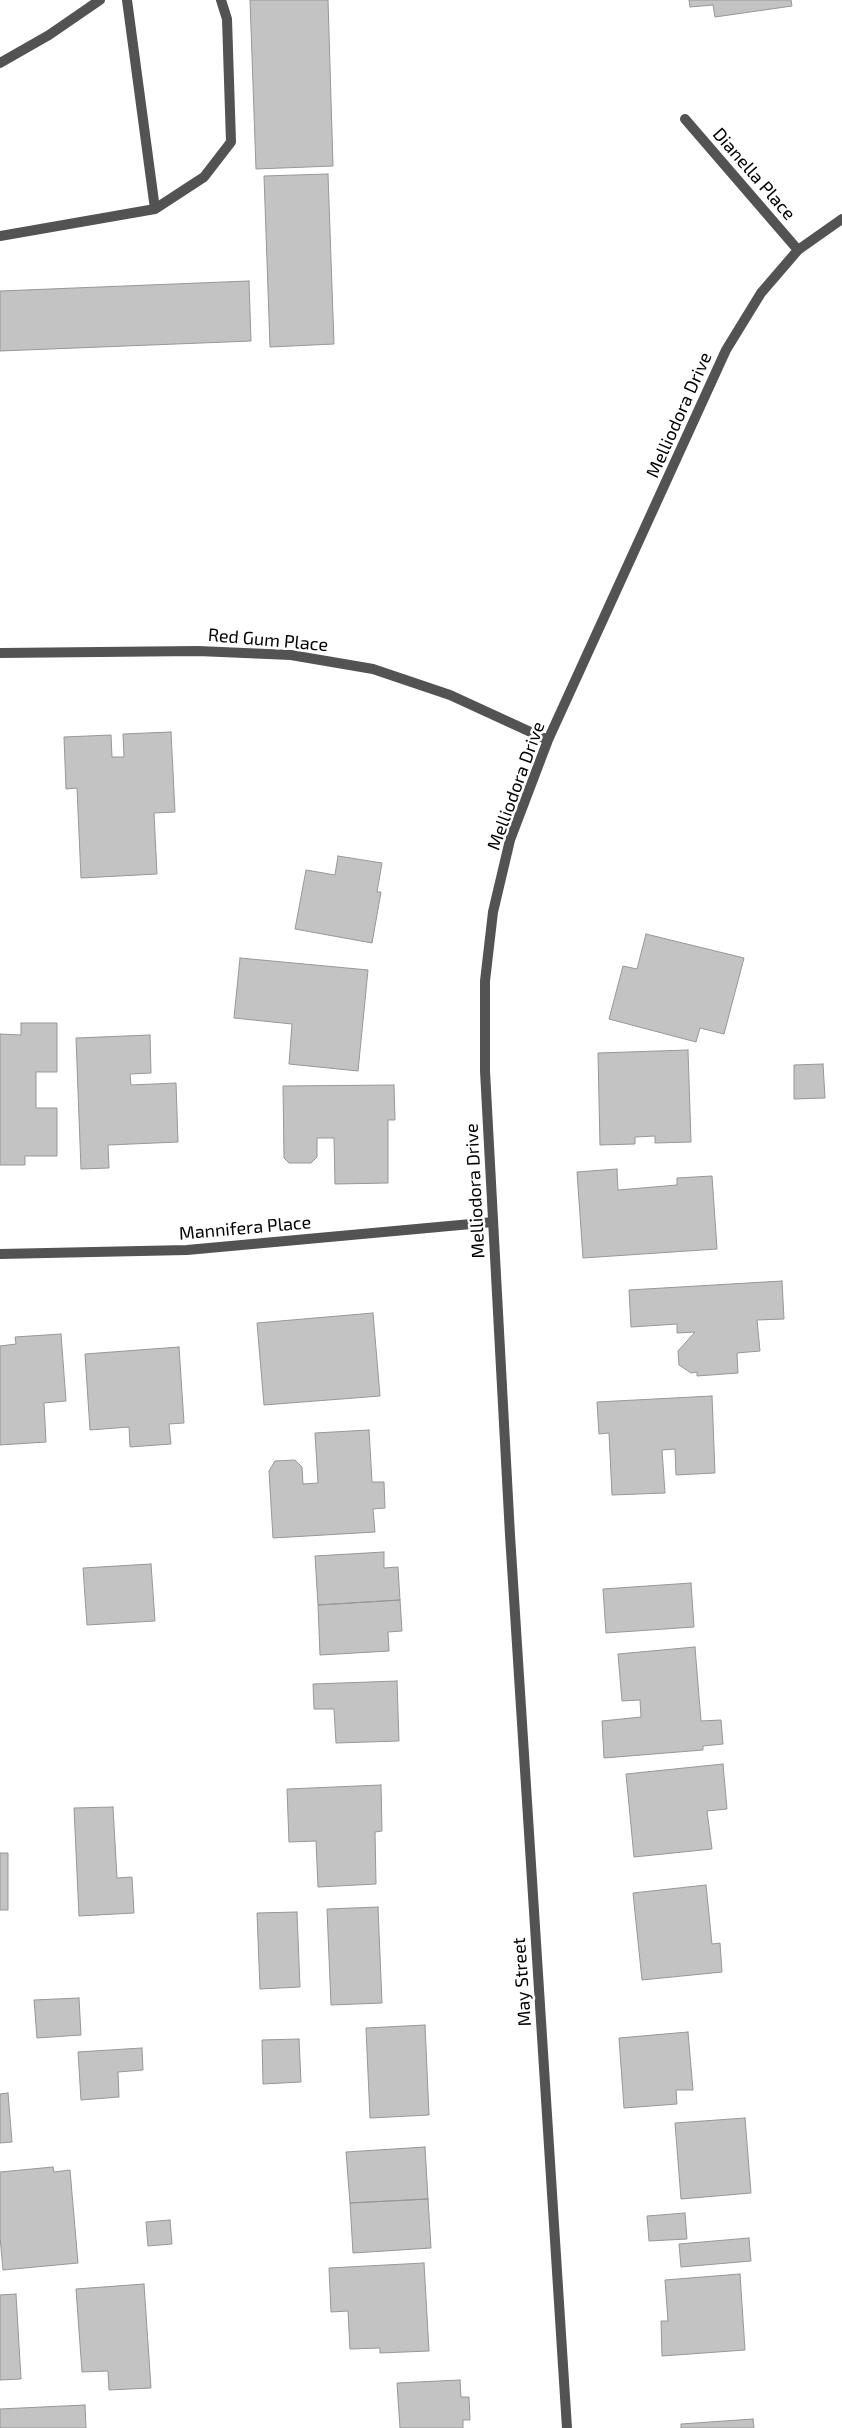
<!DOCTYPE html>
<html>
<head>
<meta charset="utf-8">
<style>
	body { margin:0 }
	canvas { display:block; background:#fff }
</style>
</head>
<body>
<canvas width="842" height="2428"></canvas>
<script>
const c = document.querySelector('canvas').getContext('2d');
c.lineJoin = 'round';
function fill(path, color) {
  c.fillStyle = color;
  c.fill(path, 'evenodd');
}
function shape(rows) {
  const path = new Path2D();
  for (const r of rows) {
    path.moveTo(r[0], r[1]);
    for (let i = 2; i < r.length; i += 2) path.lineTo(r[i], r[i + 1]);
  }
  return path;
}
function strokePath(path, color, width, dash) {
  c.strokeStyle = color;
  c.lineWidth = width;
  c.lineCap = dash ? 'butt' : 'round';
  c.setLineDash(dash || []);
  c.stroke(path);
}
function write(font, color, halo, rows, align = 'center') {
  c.font = font + ' "Exo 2",sans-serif';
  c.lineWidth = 5;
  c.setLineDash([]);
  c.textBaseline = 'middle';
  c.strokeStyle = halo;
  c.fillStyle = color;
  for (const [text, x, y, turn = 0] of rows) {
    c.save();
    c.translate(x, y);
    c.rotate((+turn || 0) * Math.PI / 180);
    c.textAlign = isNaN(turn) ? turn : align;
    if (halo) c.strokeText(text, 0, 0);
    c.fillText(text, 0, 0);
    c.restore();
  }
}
const building = shape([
	[250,0,328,0,333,166,256,169,250,0],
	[689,0,791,0,792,6,715,17,713,5,690,7,689,0],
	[328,174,334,344,270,347,264,176,328,174],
	[249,281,251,341,0,351,0,291,249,281],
	[171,732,175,812,154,813,157,874,81,878,77,788,66,789,64,737,111,735,112,757,124,757,123,734,171,732],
	[338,856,382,863,377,892,381,892,372,943,295,929,306,870,335,875,338,856],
	[646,934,744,958,724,1034,700,1028,696,1042,609,1019,623,966,637,969,646,934],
	[240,958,368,970,358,1071,289,1064,292,1024,234,1018,240,958],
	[21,1023,57,1023,57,1072,36,1072,36,1108,57,1108,57,1156,25,1156,25,1165,0,1165,0,1034,21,1035,21,1023],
	[150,1035,151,1073,130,1074,131,1085,176,1083,178,1142,108,1145,109,1168,81,1169,76,1038,150,1035],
	[688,1050,691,1142,655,1143,655,1136,635,1137,635,1144,600,1145,598,1053,688,1050],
	[823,1064,825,1098,794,1099,794,1065,823,1064],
	[394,1085,395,1120,388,1120,388,1183,335,1184,334,1138,317,1138,317,1157,311,1163,289,1163,284,1158,283,1086,394,1085],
	[617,1169,618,1190,677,1185,677,1178,712,1176,717,1249,583,1258,577,1172,617,1169],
	[782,1281,784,1319,757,1320,760,1351,737,1353,738,1373,697,1376,697,1372,691,1373,679,1365,678,1351,695,1332,677,1333,677,1324,631,1327,629,1290,782,1281],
	[373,1313,380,1396,264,1405,257,1323,373,1313],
	[61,1334,66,1401,44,1403,46,1442,0,1445,0,1346,16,1344,15,1337,61,1334],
	[179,1347,184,1423,169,1424,171,1444,130,1447,129,1427,90,1430,85,1354,179,1347],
	[712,1396,715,1473,676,1475,675,1449,662,1450,665,1493,612,1495,609,1433,599,1434,597,1402,712,1396],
	[369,1430,372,1482,384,1482,385,1508,373,1509,375,1532,273,1538,269,1471,275,1461,295,1460,302,1467,303,1484,318,1483,315,1433,369,1430],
	[384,1552,384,1568,398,1567,400,1600,318,1605,315,1556,384,1552],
	[151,1564,155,1621,87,1625,83,1568,151,1564],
	[691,1583,694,1627,606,1633,603,1589,691,1583],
	[400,1600,402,1631,388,1632,389,1651,320,1655,318,1605,400,1600],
	[695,1647,701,1721,721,1720,723,1744,703,1746,703,1750,604,1758,602,1721,641,1717,640,1700,622,1701,618,1654,695,1647],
	[397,1681,399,1741,336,1743,334,1709,314,1709,313,1684,397,1681],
	[723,1764,727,1809,707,1811,712,1849,634,1857,626,1774,723,1764],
	[381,1785,382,1831,375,1832,376,1884,318,1887,316,1841,289,1842,287,1789,381,1785],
	[113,1807,117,1878,132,1877,134,1913,79,1916,74,1808,113,1807],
	[0,1853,8,1853,8,1910,0,1910,0,1853],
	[706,1885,712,1944,720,1943,722,1972,642,1980,633,1893,706,1885],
	[378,1907,382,2003,331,2005,327,1909,378,1907],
	[297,1912,300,1987,260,1989,257,1913,297,1912],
	[79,1998,81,2035,37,2038,34,2000,79,1998],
	[425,2025,429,2115,370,2118,366,2028,425,2025],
	[688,2032,693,2090,676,2090,677,2104,624,2108,619,2038,688,2032],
	[299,2039,301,2082,263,2084,262,2040,299,2039],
	[142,2048,143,2070,118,2072,119,2097,81,2100,78,2052,142,2048],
	[8,2093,12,2142,0,2143,0,2094,8,2093],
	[745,2118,751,2193,681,2199,675,2123,745,2118],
	[425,2147,428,2199,350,2203,346,2152,425,2147],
	[53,2167,54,2172,70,2170,78,2263,3,2270,0,2237,0,2172,53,2167],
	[428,2199,431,2248,353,2253,350,2203,428,2199],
	[685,2213,687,2239,649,2241,647,2216,685,2213],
	[170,2220,172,2244,148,2246,146,2222,170,2220],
	[749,2238,751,2261,681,2267,679,2244,749,2238],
	[424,2263,429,2351,380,2353,380,2348,350,2349,348,2311,331,2312,329,2268,424,2263],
	[740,2274,745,2350,662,2356,661,2321,668,2321,665,2280,740,2274],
	[144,2284,151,2388,109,2390,108,2371,82,2372,76,2289,144,2284],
	[16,2294,21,2379,0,2380,0,2295,16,2294],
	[460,2380,461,2397,469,2397,470,2420,463,2420,463,2428,400,2428,397,2383,460,2380],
	[85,2405,86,2428,0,2428,0,2409,85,2405],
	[753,2419,754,2428,681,2428,681,2424,753,2419]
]);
fill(building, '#c3c3c3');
strokePath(building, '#979797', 1);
strokePath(shape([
	[127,0,155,209,204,177,231,142,227,19,221,0],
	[0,63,49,35,100,0],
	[0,236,155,209]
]), '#535353', 10);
strokePath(shape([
	[685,119,798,250],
	[0,653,198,651,291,655,373,669,450,695,548,740],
	[0,1254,187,1250,493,1222],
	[567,2428,510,1535,485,1071,485,981,493,912,510,840,548,740,726,350,761,293,798,250,842,219]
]), '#535353', 10);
write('18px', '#000', '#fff', [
	["Dianella Place",754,174,49],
	["Melliodora Drive",679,415,-66],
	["Red Gum Place",268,640,5],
	["Melliodora Drive",516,786,-70],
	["Melliodora Drive",475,1191,-93],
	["Mannifera Place",245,1228,-5],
	["May Street",522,1982,-94]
]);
</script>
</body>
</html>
